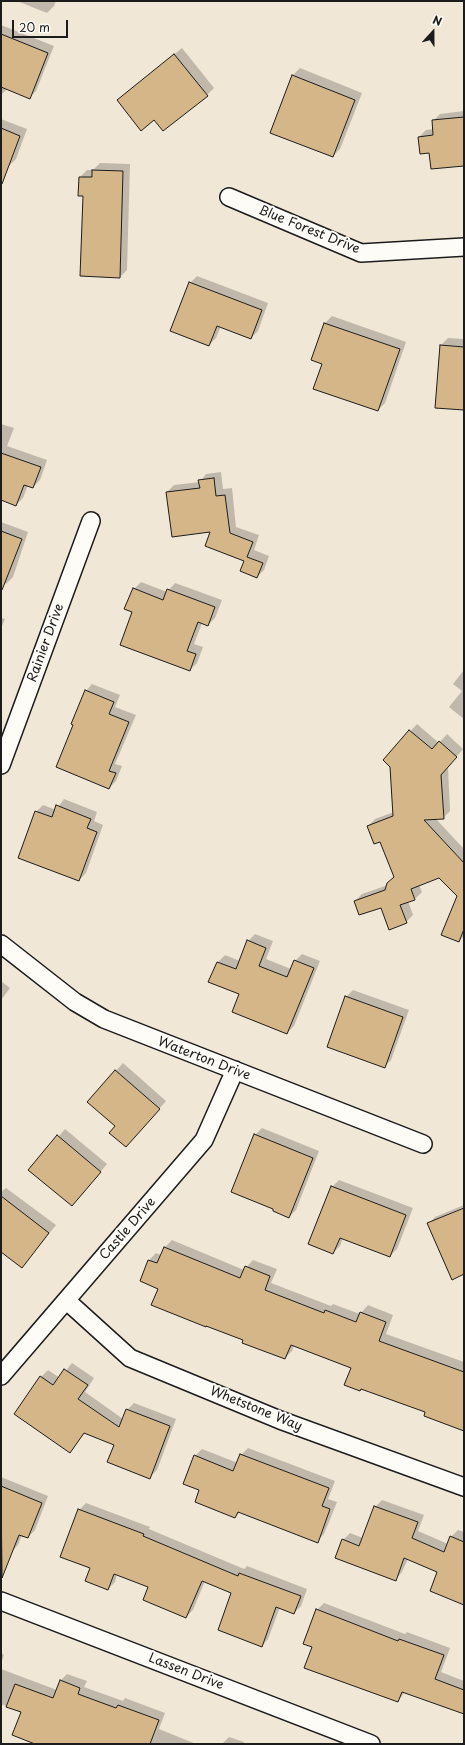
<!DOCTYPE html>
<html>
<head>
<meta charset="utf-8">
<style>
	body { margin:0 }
	#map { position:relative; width:465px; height:1745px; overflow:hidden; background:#f1e7d6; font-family:"Playpen Sans",sans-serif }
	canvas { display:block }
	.frame { position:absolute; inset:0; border:2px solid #1c1c1c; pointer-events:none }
	.north { position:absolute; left:413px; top:12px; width:40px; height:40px; -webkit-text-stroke:3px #fdfcf7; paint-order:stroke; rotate:21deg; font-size:11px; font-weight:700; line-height:16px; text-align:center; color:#1c1c1c }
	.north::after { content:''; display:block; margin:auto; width:14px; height:18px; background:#1c1c1c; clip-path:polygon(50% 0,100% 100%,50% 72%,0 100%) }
	.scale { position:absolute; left:12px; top:20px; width:56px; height:18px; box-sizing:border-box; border:2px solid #1c1c1c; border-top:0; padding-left:5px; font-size:12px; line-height:14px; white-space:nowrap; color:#1c1c1c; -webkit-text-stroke:3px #fdfcf7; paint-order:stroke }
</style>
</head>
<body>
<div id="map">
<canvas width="465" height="1745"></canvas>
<div class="frame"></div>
<div class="north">N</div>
<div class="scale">20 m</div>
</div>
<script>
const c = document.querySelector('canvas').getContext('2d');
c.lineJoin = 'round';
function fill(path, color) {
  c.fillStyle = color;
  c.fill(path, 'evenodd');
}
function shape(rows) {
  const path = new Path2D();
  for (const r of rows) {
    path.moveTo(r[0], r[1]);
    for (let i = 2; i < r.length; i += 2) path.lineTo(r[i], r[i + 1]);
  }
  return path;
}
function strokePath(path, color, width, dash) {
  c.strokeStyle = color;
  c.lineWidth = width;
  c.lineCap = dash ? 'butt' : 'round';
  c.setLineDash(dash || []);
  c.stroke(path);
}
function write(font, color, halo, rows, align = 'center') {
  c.font = font + ' "Playpen Sans",sans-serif';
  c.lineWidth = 4;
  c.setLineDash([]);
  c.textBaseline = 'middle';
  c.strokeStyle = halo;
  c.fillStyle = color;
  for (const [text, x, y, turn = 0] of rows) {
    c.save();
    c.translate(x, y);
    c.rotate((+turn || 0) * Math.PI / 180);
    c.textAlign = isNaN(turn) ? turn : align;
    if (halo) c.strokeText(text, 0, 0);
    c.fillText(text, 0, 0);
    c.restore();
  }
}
fill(shape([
	[17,1,56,1,54,6,47,13],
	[1,25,54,46,36,91,29,98,7,89,1,95],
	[182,48,214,88,207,95,154,119,125,94],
	[300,68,362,93,340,149,333,156,271,132,293,75],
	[464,111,464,165,419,137,426,130,434,129,433,121,440,114],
	[1,119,27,129,16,159,9,166,1,166],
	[100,163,130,164,127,270,120,277,84,195,80,177,87,170,93,170],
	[197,276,268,303,258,331,251,338,221,326,216,338,209,345,190,283],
	[332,316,406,342,385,403,378,410,323,363,312,359,325,323],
	[448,338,464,339,464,409,441,345],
	[1,424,14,428,7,446,47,460,40,480,33,487,28,485,23,498,16,505,1,499],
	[221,472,223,489,232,488,236,527,259,535,254,550,269,556,264,570,257,577,245,560,167,492,174,485,200,482,206,474],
	[1,522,28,532,13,577,6,584,1,582],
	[141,582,167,592,175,583,222,600,215,618,208,625,202,623,194,644,203,647,197,663,190,670,134,589],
	[1,618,5,619,1,628],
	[464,670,464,719,449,707,462,691,453,684],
	[92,684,120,695,115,707,136,715,115,764,122,766,116,781,109,788,75,725,86,691],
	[417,724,439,743,447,734,463,749,448,767,450,811,443,818,436,819,464,849,464,936,459,941,458,895,440,877,419,885,422,892,415,899,408,901,413,915,406,922,381,906,355,901,362,894,388,885,395,877,380,841,368,826,375,819,394,812,391,766,384,760],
	[64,799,97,812,94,821,103,825,86,873,79,880,36,812,43,805,56,810],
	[255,934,273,941,266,959,291,969,295,961,302,954,320,961,294,1026,287,1033,240,994,210,982,218,962,225,955,240,961,248,941],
	[1,981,10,988,1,1000],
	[353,990,409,1010,391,1060,384,1067,346,997],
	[123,1063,166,1101,133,1139,88,1102],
	[262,1128,319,1151,296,1210,289,1217,255,1135],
	[65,1129,107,1164,79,1198,30,1170],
	[339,1180,413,1208,397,1249,390,1256,343,1238,340,1246,333,1253,332,1187],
	[6,1188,56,1225,22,1267,1,1251,1,1192],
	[464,1205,464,1207,436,1219,436,1221,464,1209,464,1273,429,1224,435,1217],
	[172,1240,244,1270,253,1260,277,1269,271,1283,331,1306,333,1304,360,1314,368,1305,393,1315,386,1334,464,1362,464,1430,426,1412,352,1368,294,1346,292,1351,285,1358,244,1339,159,1288,149,1260,156,1253,161,1255,165,1247],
	[72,1363,94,1378,85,1392,123,1419,127,1410,134,1403,176,1419,157,1470,150,1477,115,1444,85,1433,70,1452,15,1414,41,1377,48,1370,60,1378],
	[248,1448,335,1481,328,1499,337,1502,324,1534,317,1541,240,1512,235,1517,201,1489,195,1456,202,1449,238,1463,241,1455],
	[1,1477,48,1496,35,1530,28,1537,22,1535,18,1545,11,1552,1,1548],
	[382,1500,424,1515,418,1531,448,1544,451,1537,458,1530,464,1532,464,1604,439,1572,408,1559,402,1572,396,1579,343,1540,350,1533,363,1538,375,1507],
	[86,1503,150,1527,149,1529,244,1569,247,1566,307,1589,301,1606,294,1613,280,1607,268,1639,262,1646,232,1593,205,1581,193,1610,186,1617,149,1587,117,1574,115,1582,108,1589,92,1568,79,1510],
	[324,1603,405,1634,407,1632,450,1648,441,1672,464,1681,464,1713,405,1692,398,1701,313,1647,317,1610],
	[1,1653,4,1655,1,1663],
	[1,1669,57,1690,60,1681,67,1674,87,1681,84,1687,123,1701,125,1698,165,1713,159,1729,196,1744,38,1744,22,1712,1,1704],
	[229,1737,244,1742,244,1744,222,1744]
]), '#0003');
const building = shape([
	[1,34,48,53,30,99,1,87,1,34],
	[174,54,208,96,163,131,154,120,141,131,117,100,174,54],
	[292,75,355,100,333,157,270,133,292,75],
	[464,117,464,166,431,169,429,153,420,154,418,137,433,135,432,120,464,117],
	[1,128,20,136,2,184,1,184,1,128],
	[92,170,123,171,120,278,80,276,83,196,78,196,79,177,92,177,92,170],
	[189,282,262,310,251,339,217,326,209,346,170,331,189,282],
	[324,323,400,349,378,411,313,389,322,364,311,360,324,323],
	[440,345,464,347,464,410,435,408,440,345],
	[1,453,41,467,33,488,24,485,16,506,1,500,1,453],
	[214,478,216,496,225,495,230,533,253,542,247,557,263,563,257,578,240,571,244,561,205,546,210,532,172,537,166,492,200,488,198,480,214,478],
	[1,531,22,539,2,590,1,590,1,531],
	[133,588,163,600,167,589,215,607,208,626,198,622,187,651,196,654,190,671,120,645,132,612,124,609,133,588],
	[85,690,114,702,109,714,129,722,109,771,116,773,109,789,56,767,73,725,71,724,85,690],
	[409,730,432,749,439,741,457,757,441,775,444,819,424,820,464,863,464,929,459,942,441,935,457,896,439,878,411,889,415,900,400,905,407,923,389,930,381,908,359,915,354,901,385,890,387,883,394,877,380,842,374,844,367,826,393,816,390,767,383,760,409,730],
	[56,805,91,819,87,828,97,832,79,881,18,858,35,811,52,817,56,805],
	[247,940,266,948,259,966,287,977,294,960,314,968,287,1034,232,1012,239,994,208,982,217,962,236,969,247,940],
	[345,996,403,1017,385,1068,327,1047,345,996],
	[115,1070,160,1109,126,1147,109,1133,115,1126,87,1102,115,1070],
	[254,1134,313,1158,289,1218,273,1211,273,1209,231,1192,254,1134],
	[57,1135,101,1172,72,1206,28,1170,57,1135],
	[331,1186,406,1215,390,1257,340,1238,333,1254,308,1244,331,1186],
	[1,1196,49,1233,22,1268,1,1252,1,1196],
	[464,1208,464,1274,452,1280,427,1223,464,1208],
	[164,1247,240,1278,245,1266,270,1276,265,1290,324,1313,325,1310,356,1322,360,1312,386,1322,379,1341,464,1372,464,1431,424,1416,425,1412,361,1389,360,1391,344,1385,351,1368,291,1345,285,1359,242,1343,243,1340,206,1326,206,1327,151,1305,158,1289,140,1281,148,1260,157,1263,164,1247],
	[64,1369,88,1385,78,1399,119,1427,126,1409,170,1426,150,1479,107,1462,114,1445,84,1433,70,1453,14,1414,40,1376,53,1385,64,1369],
	[240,1454,329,1488,322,1506,330,1509,318,1543,238,1512,235,1518,195,1502,199,1490,183,1484,194,1455,233,1471,240,1454],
	[1,1486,42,1503,28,1538,19,1535,2,1578,1,1486],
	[374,1506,418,1522,412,1538,444,1552,450,1536,464,1542,464,1605,430,1591,437,1572,404,1558,396,1581,335,1558,342,1539,359,1546,374,1506],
	[78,1509,144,1534,143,1536,238,1576,239,1573,301,1596,294,1614,276,1607,262,1647,218,1630,231,1593,202,1581,186,1618,143,1600,148,1587,114,1574,108,1590,85,1581,90,1568,60,1557,78,1509],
	[316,1609,398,1641,399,1639,444,1655,435,1679,464,1690,464,1714,402,1692,398,1702,304,1668,312,1647,303,1644,316,1609],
	[60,1680,80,1688,78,1694,116,1708,118,1705,159,1720,150,1744,35,1744,12,1735,21,1712,6,1707,15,1684,53,1698,60,1680]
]);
fill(building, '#d4b688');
strokePath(building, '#1c1c1c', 1);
const minor = shape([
	[229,197,361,253,464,247],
	[1,765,91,521],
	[1,944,75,1002,104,1019,423,1144],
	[67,1301,130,1358,280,1420,464,1487],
	[1,1376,204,1140,235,1070],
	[1,1601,371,1744]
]);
strokePath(minor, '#1c1c1c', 20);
strokePath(minor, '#fdfcf7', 17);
write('13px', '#1c1c1c', '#fdfcf7', [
	["Blue Forest Drive",309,230,22],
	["Rainier Drive",46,643,-70],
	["Waterton Drive",204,1059,21],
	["Castle Drive",128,1229,-49],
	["Whetstone Way",256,1409,22],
	["Lassen Drive",186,1672,21]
]);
</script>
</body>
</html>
